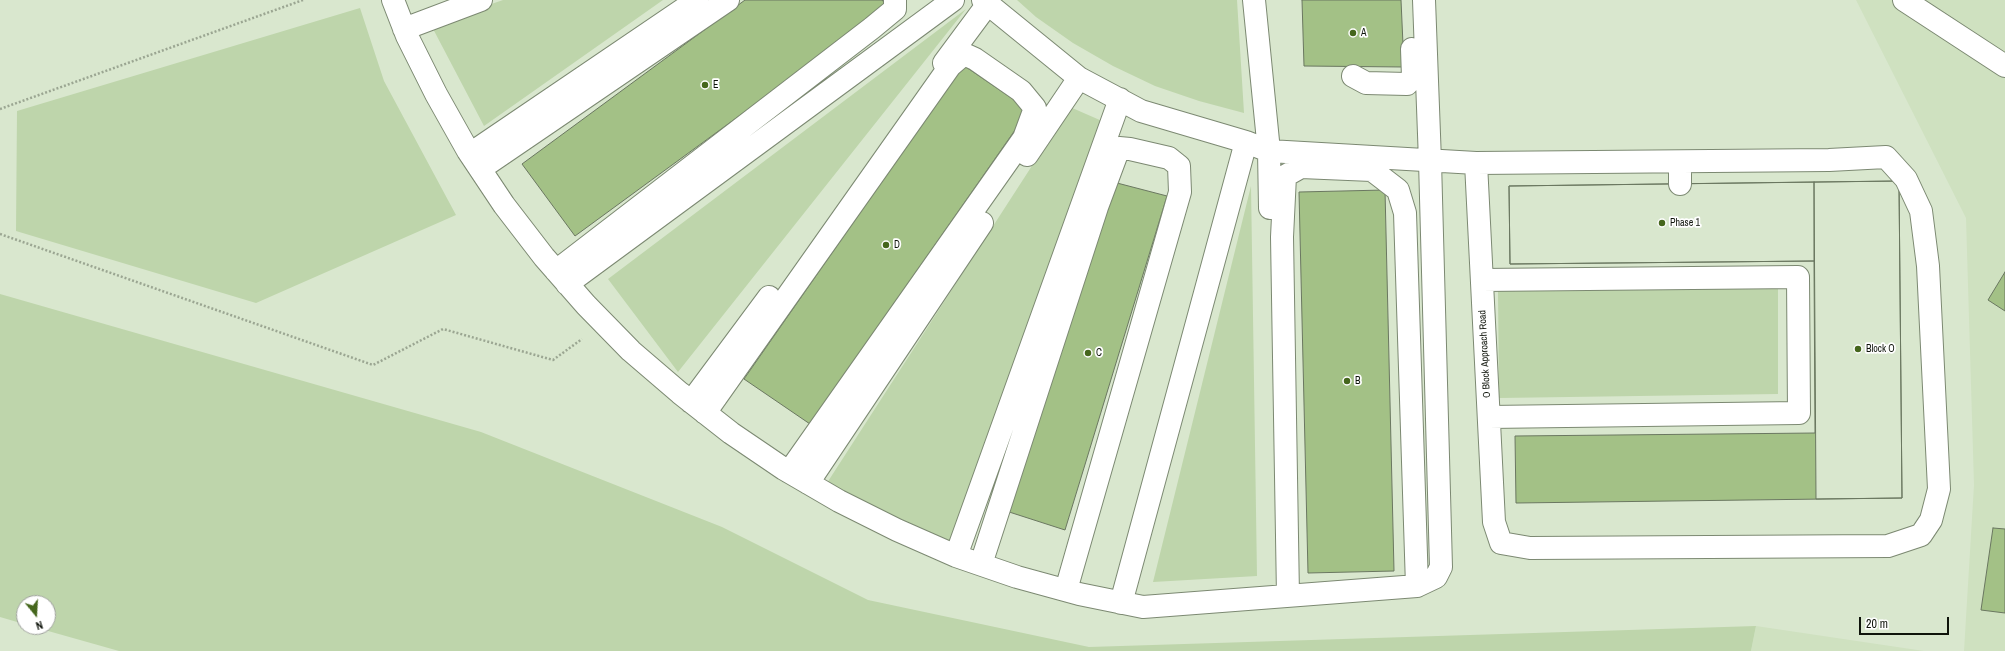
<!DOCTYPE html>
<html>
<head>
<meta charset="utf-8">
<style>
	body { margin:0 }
	#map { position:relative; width:2005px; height:651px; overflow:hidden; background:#d9e7ce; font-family:"Archivo Narrow",sans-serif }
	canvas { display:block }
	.north { position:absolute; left:16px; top:595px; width:40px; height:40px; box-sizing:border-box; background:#fff; border:1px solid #9fa19d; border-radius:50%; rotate:162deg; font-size:11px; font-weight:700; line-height:16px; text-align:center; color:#0f140b }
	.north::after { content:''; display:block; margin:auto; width:14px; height:18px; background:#45661c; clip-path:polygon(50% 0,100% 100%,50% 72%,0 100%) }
	.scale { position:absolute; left:1859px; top:617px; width:90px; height:18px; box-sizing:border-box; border:2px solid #0f140b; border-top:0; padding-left:5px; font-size:12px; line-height:14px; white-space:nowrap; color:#0f140b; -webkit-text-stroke:3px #fff; paint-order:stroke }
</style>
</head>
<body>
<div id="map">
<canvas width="2005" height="651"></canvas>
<div class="north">N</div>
<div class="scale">20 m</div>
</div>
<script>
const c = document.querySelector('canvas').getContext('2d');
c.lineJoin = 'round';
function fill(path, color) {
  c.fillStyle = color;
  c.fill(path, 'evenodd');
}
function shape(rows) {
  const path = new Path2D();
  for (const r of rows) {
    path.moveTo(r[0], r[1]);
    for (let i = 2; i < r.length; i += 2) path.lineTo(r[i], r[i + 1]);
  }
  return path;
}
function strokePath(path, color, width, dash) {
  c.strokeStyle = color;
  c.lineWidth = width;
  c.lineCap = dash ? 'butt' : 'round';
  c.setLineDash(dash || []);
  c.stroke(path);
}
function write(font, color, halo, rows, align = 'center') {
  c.font = font + ' "Archivo Narrow",sans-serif';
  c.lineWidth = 3.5;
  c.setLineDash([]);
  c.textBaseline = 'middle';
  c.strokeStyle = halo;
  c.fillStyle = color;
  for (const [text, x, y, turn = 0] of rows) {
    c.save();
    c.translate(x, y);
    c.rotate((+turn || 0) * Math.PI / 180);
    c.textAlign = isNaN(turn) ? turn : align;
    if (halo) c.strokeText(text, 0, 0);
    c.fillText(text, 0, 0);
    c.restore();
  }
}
fill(shape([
	[1856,0,2005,0,2005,651,1964,651,1974,485,1966,218],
	[1756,626,1924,651,1751,651]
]), '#cfe1c0');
fill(shape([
	[503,0,663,0,484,126,431,25],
	[1017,0,1237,0,1244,113,1199,101,1155,86,1113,66,1073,43,1036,17],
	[360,8,384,81,456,215,256,303,16,231,17,111],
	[966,9,678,372,608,279],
	[1070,107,1102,121,950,544,825,486],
	[1251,186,1257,576,1153,582],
	[1778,287,1778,394,1499,398,1498,291],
	[0,294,481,432,722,527,868,600,1089,647,1756,626,1751,651,119,651,34,627,48,627,48,603,24,603,24,624,0,617]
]), '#bed5ab');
const building = shape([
	[745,0,882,0,888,7,575,236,522,164,745,0],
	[1302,0,1401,0,1404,67,1304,66,1302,0],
	[963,65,1029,110,810,424,744,379,963,65],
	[1899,181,1902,498,1516,503,1515,436,1815,433,1814,261,1510,264,1509,186,1899,181],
	[1899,181,1902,498,1816,499,1814,182,1899,181],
	[1814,182,1814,261,1510,264,1509,186,1814,182],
	[1117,183,1167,196,1065,530,1003,510,1117,183],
	[1385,190,1394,571,1308,573,1299,192,1385,190],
	[2005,272,2005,311,1988,300,2005,272],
	[1993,528,2005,529,2005,613,1981,610,1993,528]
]);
fill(building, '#a3c186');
strokePath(building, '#6a7760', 1);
const minor = shape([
	[393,0,407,36,436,94,468,151,504,205,544,257,586,305,631,351,680,393,731,433,784,469,839,501,897,530,956,556,1017,577,1079,594,1143,607,1417,586,1436,577,1441,567,1430,161,1424,0],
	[983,0,1079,78,1141,111,1246,142,1269,151,1476,163,1829,160,1886,157,1906,179,1921,211,1928,266,1939,489,1931,520,1921,535,1888,546,1530,548,1501,543,1494,522,1476,163],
	[1254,0,1269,151,1270,208],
	[1904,0,2005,66],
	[404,29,481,0],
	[944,63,987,5],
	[1353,76,1366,83,1407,84,1413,77,1412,49],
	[470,154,697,0],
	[1027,155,1079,78],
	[480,169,728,0],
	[1680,184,1680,162],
	[556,271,872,28,895,9,895,0],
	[1482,280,1798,277,1799,413,1489,417],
	[567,284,953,0],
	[691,402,769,297],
	[705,413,950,66,964,54,975,59,1021,91,1035,108,1024,138,789,472],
	[808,483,982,223],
	[956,556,1120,99],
	[981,564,1097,207,1119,148,1130,149,1169,158,1179,166,1180,192,1066,590],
	[1288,596,1282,237,1285,176,1301,167,1372,170,1398,190,1405,213,1417,586],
	[1121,603,1246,142]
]);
strokePath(minor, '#7c8972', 24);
strokePath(shape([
	[0,109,303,0],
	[0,234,373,365,443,329,553,360,582,339]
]), '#9ba692', 2.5, [2, 2]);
strokePath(minor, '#fff', 22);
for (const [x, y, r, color] of [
	[1353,33,4,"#45661c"],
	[705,85,4,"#45661c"],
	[1662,223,4,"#45661c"],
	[886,245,4,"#45661c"],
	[1858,349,4,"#45661c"],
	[1088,353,4,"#45661c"],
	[1347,381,4,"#45661c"]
]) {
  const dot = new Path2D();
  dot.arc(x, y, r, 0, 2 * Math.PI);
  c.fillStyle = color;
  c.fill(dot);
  strokePath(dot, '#fff', 1.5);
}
write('10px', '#0f140b', '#fff', [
	["A",1361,33],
	["E",713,85],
	["Phase 1",1670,223],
	["D",894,245],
	["Block O",1866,349],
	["C",1096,353],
	["B",1355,381]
], 'left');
write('10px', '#0f140b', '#fff', [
	["O Block Approach Road",1485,354,-93]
]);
</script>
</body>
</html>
